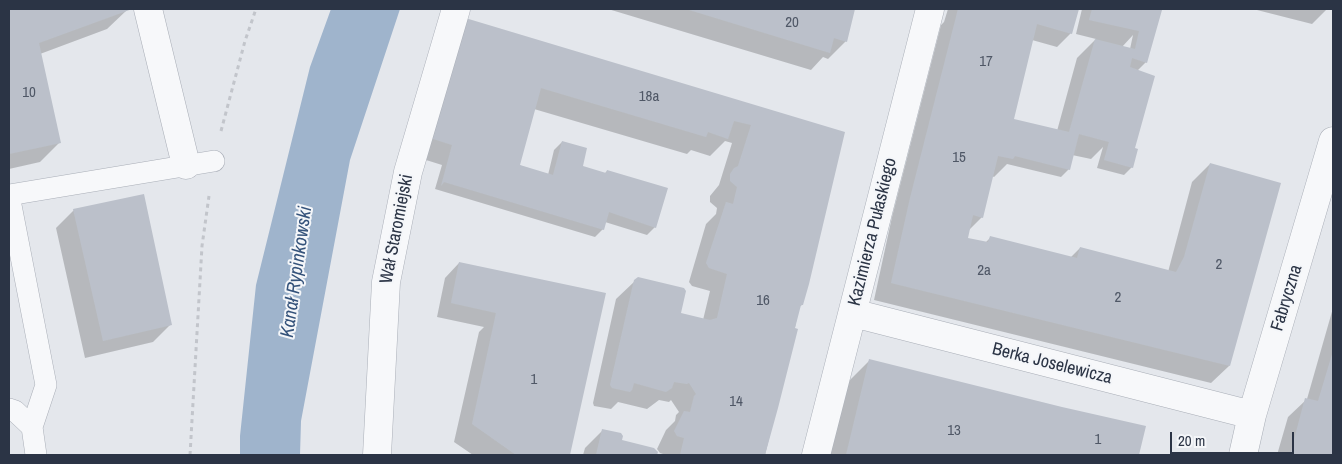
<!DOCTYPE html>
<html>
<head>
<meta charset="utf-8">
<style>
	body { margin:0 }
	#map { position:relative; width:1342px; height:464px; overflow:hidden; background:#e4e7ec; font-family:"Archivo Narrow",sans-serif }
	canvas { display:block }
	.frame { position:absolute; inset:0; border:10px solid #2b3445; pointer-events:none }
	.scale { position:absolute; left:1170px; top:432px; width:124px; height:22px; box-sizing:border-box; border:2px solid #2b3445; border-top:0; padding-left:6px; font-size:15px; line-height:18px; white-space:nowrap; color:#2b3445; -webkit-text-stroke:4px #f4f6f9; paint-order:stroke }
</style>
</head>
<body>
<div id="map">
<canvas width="1342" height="464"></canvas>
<div class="frame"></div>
<div class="scale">20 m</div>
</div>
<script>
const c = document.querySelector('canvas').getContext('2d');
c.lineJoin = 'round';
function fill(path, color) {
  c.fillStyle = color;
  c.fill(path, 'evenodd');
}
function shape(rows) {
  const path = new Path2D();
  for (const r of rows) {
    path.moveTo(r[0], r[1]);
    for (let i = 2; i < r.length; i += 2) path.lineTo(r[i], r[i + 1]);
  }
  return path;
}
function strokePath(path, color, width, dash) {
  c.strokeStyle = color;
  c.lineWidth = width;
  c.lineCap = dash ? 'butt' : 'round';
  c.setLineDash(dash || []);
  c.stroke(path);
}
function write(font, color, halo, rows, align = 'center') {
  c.font = font + ' "Archivo Narrow",sans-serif';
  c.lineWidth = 4;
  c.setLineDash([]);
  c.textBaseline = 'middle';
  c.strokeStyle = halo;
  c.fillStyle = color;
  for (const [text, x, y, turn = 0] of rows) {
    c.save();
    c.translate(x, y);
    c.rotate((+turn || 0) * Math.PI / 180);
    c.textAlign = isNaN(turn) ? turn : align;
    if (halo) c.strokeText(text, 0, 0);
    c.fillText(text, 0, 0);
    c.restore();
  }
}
fill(shape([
	[331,9,400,9,350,160,301,421,300,455,240,455,240,436,256,285,310,67]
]), '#9fb4cc');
fill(shape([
	[9,9,127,10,107,29,40,54,60,142,40,162,9,169],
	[608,9,853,9,846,41,828,59,823,57,811,70],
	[948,9,1078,9,1071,33,1057,47,1032,40,1012,120,1057,131,1077,58,1096,39,1076,34,1082,9,1154,9,1160,11,1146,62,1137,71,1132,167,1124,175,1097,168,1103,147,1091,159,1072,155,1069,169,1061,177,1007,164,994,177,992,176,982,217,968,231,966,239,985,243,991,237,1070,258,1080,248,1168,272,1192,182,1210,164,1229,366,1211,383,874,300,892,217,941,25,944,22],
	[1133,35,1130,49,1122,47],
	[1253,9,1327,9,1312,24],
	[445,37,844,133,802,305,799,307,789,358,765,455,666,455,660,453,657,449,666,430,675,421,676,415,679,412,671,400,669,402,659,400,647,409,618,402,611,409,594,406,593,403,616,299,635,281,679,314,703,320,710,291,692,286,689,282,706,224,716,214,717,208,710,202,710,196,719,185,732,143,725,141,710,156,691,150,687,154,534,109,519,165,548,175,554,150,562,142,581,167,604,174,607,171,655,227,647,235,605,222,603,229,595,237,435,189,442,165,410,155],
	[74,210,171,324,153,342,85,358,56,228],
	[459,263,594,337,569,455,473,455,454,442,479,332,484,327,437,317,445,278],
	[1333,308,1333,455,1277,455,1288,417,1307,399],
	[870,360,1060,408,1144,427,1138,455,830,455,849,381],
	[603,430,620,441,657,453,656,455,583,455,585,448]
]), '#0003');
fill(shape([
	[9,9,132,9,39,43,61,143,9,154],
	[686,9,855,9,847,42,834,38,830,53],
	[958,9,1079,9,1072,34,1037,24,1014,119,1069,132,1095,39,1135,49,1139,31,1089,20,1092,9,1158,9,1162,10,1147,63,1132,58,1130,67,1155,76,1135,148,1138,149,1133,168,1104,160,1109,142,1079,134,1070,170,1015,156,1013,159,998,156,983,218,973,215,968,238,988,242,990,236,1077,258,1080,247,1176,272,1184,257,1210,163,1281,183,1230,366,891,283,910,198],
	[462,17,845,132,809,284,803,305,801,305,795,328,798,329,778,408,765,455,680,455,684,438,677,436,674,431,684,411,690,412,694,396,696,394,689,383,687,384,674,382,672,388,666,392,634,383,632,390,630,392,612,388,610,385,634,280,638,277,684,288,686,291,681,313,710,320,717,318,727,274,709,268,706,263,726,202,733,204,737,187,730,181,730,174,734,168,738,166,751,125,734,121,728,139,708,132,706,137,541,88,520,165,553,175,562,141,587,148,583,166,606,173,607,170,668,188,656,228,609,212,604,230,444,182,441,186,452,145,427,137],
	[144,194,172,325,103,341,73,209],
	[459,262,606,293,570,455,516,455,472,424,496,313,451,303],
	[1333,351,1333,455,1290,455,1305,398,1318,401],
	[869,359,1062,407,1146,426,1139,455,846,455],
	[602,429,621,433,623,436,622,440,654,448,658,452,657,455,596,455]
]), '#bbc0ca');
const lane = shape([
	[9,195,46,385,32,427,36,455],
	[9,195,214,161],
	[9,409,15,411,32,427]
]);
const street = shape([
	[148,9,186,165],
	[853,313,1252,415],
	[377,455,386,282,408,172,456,9],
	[816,455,930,9],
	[1243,455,1252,415,1333,141]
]);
strokePath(lane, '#a9aeb7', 22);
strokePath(street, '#a9aeb7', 29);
strokePath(shape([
	[221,131,245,41,256,9],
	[190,455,202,246,209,196]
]), '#c2c5cb', 3, [4, 4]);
strokePath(lane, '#f7f8fa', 21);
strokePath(street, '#f7f8fa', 28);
write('15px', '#4f5766', null, [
	["20",792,23],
	["17",986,62],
	["10",29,93],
	["18a",649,97],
	["15",959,158],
	["2",1219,265],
	["2a",984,271],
	["2",1118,298],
	["16",763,301],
	["1",534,380],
	["14",736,402],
	["13",954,431],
	["1",1098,440]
]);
write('18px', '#2b3445', '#f4f6f9', [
	["Wał Staromiejski",397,229,-79],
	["Kazimierza Pułaskiego",873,232,-76],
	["Fabryczna",1287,298,-73],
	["Berka Joselewicza",1052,364,14]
]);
write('italic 19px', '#34527a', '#f4f6f9', [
	["Kanał Rypinkowski",297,272,-82]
]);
</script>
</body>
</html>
